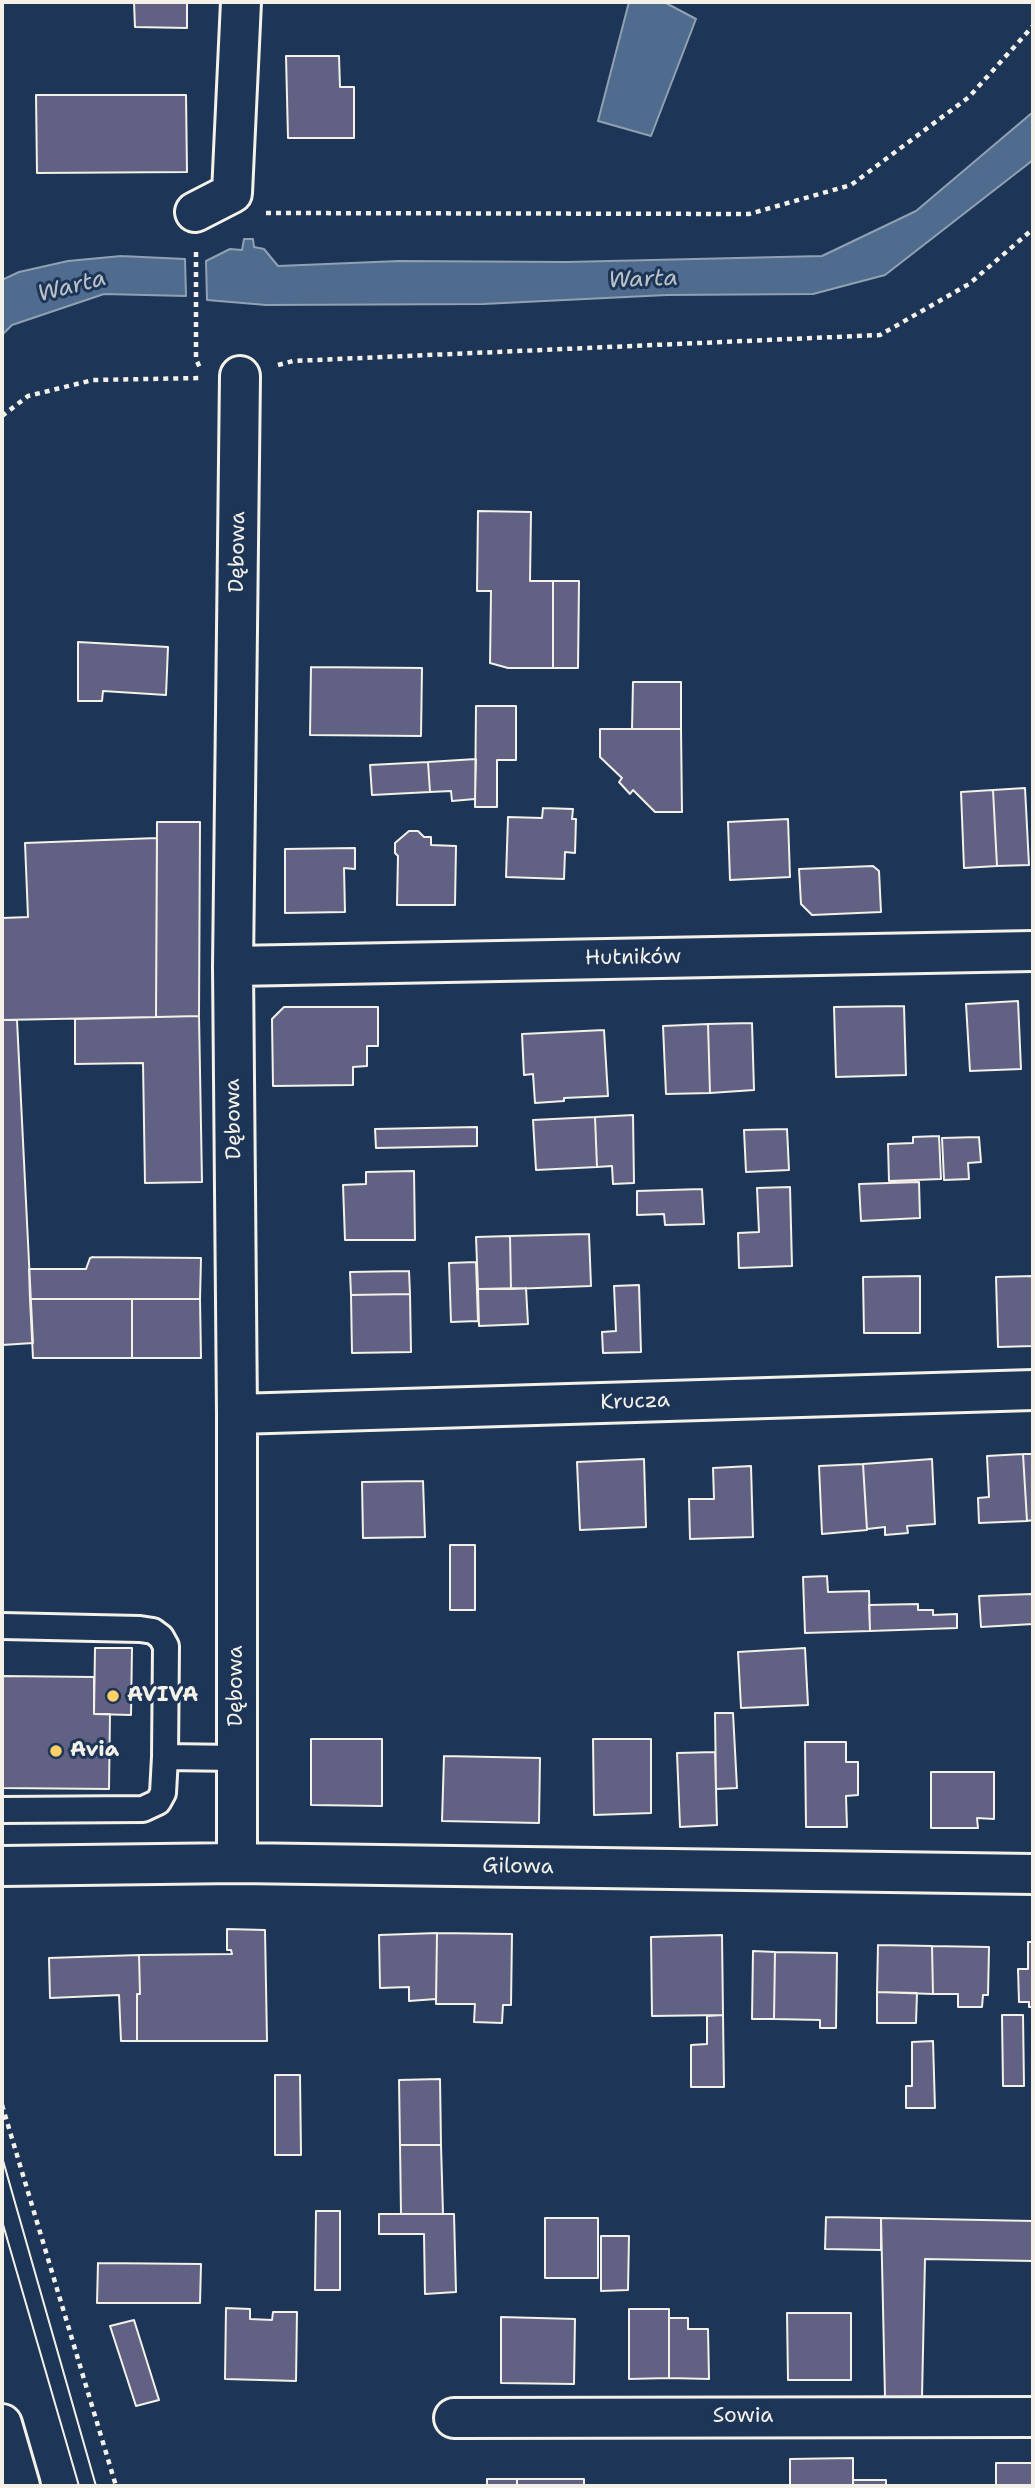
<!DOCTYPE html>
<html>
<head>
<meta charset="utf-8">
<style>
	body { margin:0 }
	#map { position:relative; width:1035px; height:2488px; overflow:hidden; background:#1d3557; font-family:"Shantell Sans",sans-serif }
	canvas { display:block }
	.frame { position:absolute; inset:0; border:4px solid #f4f1e8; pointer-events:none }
</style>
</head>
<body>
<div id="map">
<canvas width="1035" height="2488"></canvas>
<div class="frame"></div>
</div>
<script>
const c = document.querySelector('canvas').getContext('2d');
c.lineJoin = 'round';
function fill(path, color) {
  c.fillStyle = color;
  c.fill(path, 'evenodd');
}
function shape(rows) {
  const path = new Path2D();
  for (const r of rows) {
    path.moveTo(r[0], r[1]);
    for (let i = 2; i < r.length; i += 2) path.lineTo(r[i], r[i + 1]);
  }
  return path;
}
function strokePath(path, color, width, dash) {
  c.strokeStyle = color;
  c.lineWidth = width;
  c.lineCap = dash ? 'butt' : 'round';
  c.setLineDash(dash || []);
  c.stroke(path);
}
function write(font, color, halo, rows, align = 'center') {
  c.font = font + ' "Shantell Sans",sans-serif';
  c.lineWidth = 6;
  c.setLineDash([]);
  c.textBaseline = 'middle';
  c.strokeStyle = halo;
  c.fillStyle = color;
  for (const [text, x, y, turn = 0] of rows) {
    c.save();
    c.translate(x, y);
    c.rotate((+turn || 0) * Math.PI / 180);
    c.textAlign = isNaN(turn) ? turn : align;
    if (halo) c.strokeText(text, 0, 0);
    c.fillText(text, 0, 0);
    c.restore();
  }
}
const water = shape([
	[629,2,664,2,696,19,651,136,598,121,629,2],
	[1033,112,1033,160,885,275,813,294,667,295,483,304,266,305,207,300,206,261,230,249,242,250,244,239,253,239,254,247,264,249,278,266,399,261,567,262,822,256,916,211,1033,112],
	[121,256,185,259,186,296,104,294,12,325,2,335,2,280,19,272,68,261,121,256]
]);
fill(water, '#4f6c8e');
strokePath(water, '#91a1b2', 2);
const building = shape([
	[134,2,187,2,187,28,135,27,134,2],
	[286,56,339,56,340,87,354,87,354,138,288,138,286,56],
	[36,95,186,95,187,172,37,173,36,95],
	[478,511,531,512,530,581,553,581,553,668,508,668,490,663,491,591,477,591,478,511],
	[553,581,579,581,578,668,553,668,553,581],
	[78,642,168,647,166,695,103,691,102,701,78,701,78,642],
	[311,667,422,668,421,736,310,735,311,667],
	[633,682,681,682,681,729,632,729,633,682],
	[476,706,516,706,516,760,497,760,497,807,475,807,476,706],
	[600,729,681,729,682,812,655,812,633,790,630,794,619,782,622,778,600,757,600,729],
	[476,759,475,799,452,801,451,791,430,792,428,762,476,759],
	[428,762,430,792,372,795,370,765,428,762],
	[1025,788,1029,865,997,866,993,790,1025,788],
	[993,790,997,866,964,868,961,792,993,790],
	[543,808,573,809,572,819,576,819,575,853,565,852,564,879,506,877,508,817,542,818,543,808],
	[788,819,790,877,730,880,728,822,788,819],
	[157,822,200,822,199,1016,156,1017,157,822],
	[409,831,418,831,424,837,431,837,431,845,456,846,455,905,397,905,398,856,395,853,395,843,409,831],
	[157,838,156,1017,2,1020,2,918,28,917,25,843,157,838],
	[355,848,355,869,344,868,345,912,285,913,285,849,355,848],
	[873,866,879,871,881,912,812,915,801,904,799,869,873,866],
	[1018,1001,1021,1069,970,1071,966,1004,1018,1001],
	[904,1006,906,1075,836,1077,834,1007,904,1006],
	[284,1007,378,1007,378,1046,367,1046,367,1066,353,1067,353,1085,273,1086,272,1019,284,1007],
	[199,1016,202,1182,145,1183,143,1063,75,1064,75,1019,199,1016],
	[2,1020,17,1020,33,1343,2,1345,2,1020],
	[752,1023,754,1090,710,1093,708,1024,752,1023],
	[708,1024,710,1093,666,1094,663,1026,708,1024],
	[604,1030,608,1096,564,1098,564,1101,535,1103,533,1074,524,1075,522,1034,604,1030],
	[633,1115,634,1183,613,1184,612,1166,597,1167,595,1117,633,1115],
	[595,1117,597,1167,536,1170,533,1120,595,1117],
	[477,1127,477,1146,376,1148,375,1129,477,1127],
	[787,1129,789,1170,746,1172,744,1130,787,1129],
	[939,1136,941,1179,889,1181,888,1144,913,1143,913,1137,939,1136],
	[979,1137,981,1162,968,1163,969,1179,944,1180,942,1138,979,1137],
	[414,1171,415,1240,345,1240,343,1185,366,1184,366,1172,414,1171],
	[919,1182,920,1218,861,1221,859,1184,919,1182],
	[790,1187,792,1266,739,1268,738,1233,759,1232,757,1188,790,1187],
	[702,1189,704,1224,665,1225,664,1214,637,1215,637,1191,702,1189],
	[589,1234,591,1286,511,1289,510,1236,589,1234],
	[510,1236,511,1289,478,1289,476,1237,510,1236],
	[93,1257,201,1258,200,1299,30,1299,29,1269,86,1269,90,1258,93,1257],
	[476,1262,478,1321,451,1322,449,1263,476,1262],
	[409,1271,410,1294,351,1295,350,1272,409,1271],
	[920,1276,920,1333,864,1333,863,1277,920,1276],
	[1033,1276,1033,1346,998,1347,996,1277,1033,1276],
	[639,1285,641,1352,603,1353,602,1332,616,1331,614,1286,639,1285],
	[526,1288,528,1324,479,1326,478,1289,526,1288],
	[410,1294,411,1352,352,1353,351,1295,410,1294],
	[30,1299,132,1299,132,1358,33,1358,30,1299],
	[132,1299,200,1299,201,1358,132,1358,132,1299],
	[1023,1454,1027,1521,979,1523,978,1498,989,1497,987,1456,1023,1454],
	[1023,1454,1033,1454,1033,1520,1027,1521,1023,1454],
	[644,1459,646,1527,580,1530,577,1462,644,1459],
	[932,1459,935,1524,907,1526,908,1533,885,1535,885,1527,867,1529,863,1464,932,1459],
	[863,1464,867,1530,822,1534,819,1466,863,1464],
	[751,1466,753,1537,690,1539,689,1499,714,1499,713,1468,751,1466],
	[423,1481,425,1537,363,1538,362,1482,423,1481],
	[450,1545,475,1545,475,1610,450,1610,450,1545],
	[827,1576,828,1592,869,1591,870,1631,805,1633,803,1577,827,1576],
	[1032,1594,1033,1624,981,1627,979,1596,1032,1594],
	[918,1604,918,1610,933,1610,933,1615,957,1614,957,1628,870,1631,869,1605,918,1604],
	[95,1648,132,1648,131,1715,94,1714,95,1648],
	[805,1648,808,1705,741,1708,738,1652,805,1648],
	[2,1676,94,1677,94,1714,110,1714,109,1789,2,1788,2,1676],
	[715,1713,733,1713,737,1788,716,1789,715,1713],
	[311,1739,382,1739,382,1806,311,1805,311,1739],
	[593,1739,651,1739,651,1813,594,1815,593,1739],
	[805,1742,846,1742,846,1762,858,1762,858,1795,846,1796,847,1827,806,1827,805,1742],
	[715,1752,717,1825,680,1827,677,1753,715,1752],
	[444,1756,540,1758,539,1823,442,1821,444,1756],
	[931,1772,994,1772,994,1819,977,1818,978,1828,931,1828,931,1772],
	[227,1929,265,1930,267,2041,137,2041,137,1994,140,1994,139,1955,232,1954,231,1950,227,1950,227,1929],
	[437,1933,436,1999,409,2001,409,1987,380,1988,379,1935,437,1933],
	[437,1933,512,1934,511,2005,503,2005,502,2023,474,2022,475,2004,436,2004,437,1933],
	[722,1935,723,2015,652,2016,651,1937,722,1935],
	[1028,1942,1033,1942,1033,2007,1029,2007,1029,2002,1019,2002,1018,1969,1028,1969,1028,1942],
	[878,1945,932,1946,933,1994,877,1992,878,1945],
	[932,1946,989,1947,988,1995,983,1995,982,2007,958,2007,958,1994,933,1994,932,1946],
	[753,1951,775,1952,774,2019,752,2019,753,1951],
	[775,1952,837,1953,836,2028,820,2028,820,2020,774,2019,775,1952],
	[139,1955,140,1994,137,1994,137,2041,121,2041,119,1995,50,1998,49,1958,139,1955],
	[877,1992,917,1993,916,2023,877,2023,877,1992],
	[723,2015,724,2087,691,2087,691,2045,707,2044,707,2016,723,2015],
	[1002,2015,1023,2015,1024,2086,1003,2086,1002,2015],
	[933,2041,935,2108,906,2108,906,2086,912,2086,912,2042,933,2041],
	[275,2075,300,2075,301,2155,275,2155,275,2075],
	[440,2079,441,2145,400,2145,399,2080,440,2079],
	[400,2145,441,2145,443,2214,401,2214,400,2145],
	[316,2211,340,2211,340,2290,315,2290,316,2211],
	[379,2214,454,2214,456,2292,425,2294,424,2234,379,2234,379,2214],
	[826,2217,881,2218,881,2250,825,2249,826,2217],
	[545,2218,598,2218,598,2278,545,2278,545,2218],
	[881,2218,1033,2221,1033,2261,925,2259,922,2397,885,2397,881,2218],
	[601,2236,629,2236,628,2290,601,2291,601,2236],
	[98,2263,201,2264,200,2303,97,2303,98,2263],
	[226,2308,250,2309,250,2319,272,2320,273,2312,297,2312,296,2381,225,2379,226,2308],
	[629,2309,669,2309,669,2378,629,2379,629,2309],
	[787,2313,851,2313,851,2380,788,2380,787,2313],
	[501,2317,575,2319,574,2384,501,2383,501,2317],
	[669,2318,688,2318,688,2329,708,2329,709,2379,669,2378,669,2318],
	[134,2320,159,2400,136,2406,110,2326,134,2320],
	[853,2458,853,2486,790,2486,790,2459,853,2458],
	[996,2463,1033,2463,1033,2486,996,2486,996,2463],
	[487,2479,517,2479,517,2486,487,2486,487,2479],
	[517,2479,584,2479,584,2486,517,2486,517,2479],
	[853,2480,886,2480,886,2486,853,2486,853,2480]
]);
fill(building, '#616183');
strokePath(building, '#f4f1e8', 2);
const service = shape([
	[2,1626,140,1629,153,1631,161,1637,166,1646,165,1757],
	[2,1810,143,1809,158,1802,163,1793,165,1757,237,1758]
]);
const minor = shape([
	[195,212,232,193,241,2],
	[233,966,1033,951],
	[237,1414,1033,1390],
	[237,1863,237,1414,233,966,240,376],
	[2,1866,237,1863,1033,1874],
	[454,2418,1033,2417]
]);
const tertiary = shape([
	[2,2424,20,2486]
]);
strokePath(service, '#f4f1e8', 30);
strokePath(minor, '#f4f1e8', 44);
strokePath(tertiary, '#f4f1e8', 44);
strokePath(shape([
	[266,213,749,214,851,185,969,97,1033,26],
	[196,252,196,359,200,368],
	[278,365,293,361,880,335,969,284,1033,229],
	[2,416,28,396,93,380,201,378],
	[2,2105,116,2486]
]), '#f4f1e8', 4.5, [5, 5]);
strokePath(service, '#1d3557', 24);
strokePath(minor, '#1d3557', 38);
strokePath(tertiary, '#1d3557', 38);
strokePath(shape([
	[2,2157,96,2486],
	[2,2221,79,2486]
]), '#f4f1e8', 2);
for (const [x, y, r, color] of [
	[113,1696,7,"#ffd166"],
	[56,1751,7,"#ffd166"]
]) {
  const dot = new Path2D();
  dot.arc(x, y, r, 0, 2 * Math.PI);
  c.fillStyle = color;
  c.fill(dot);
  strokePath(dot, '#1d3557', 2.5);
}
write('21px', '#f4f1e8', '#1d3557', [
	["Dębowa",238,552,-89],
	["Hutników",633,958,-1],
	["Dębowa",234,1119,-91],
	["Krucza",635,1402,-2],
	["Dębowa",237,1686,-90],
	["Gilowa",518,1867,1],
	["Sowia",743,2417]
]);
write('bold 21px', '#f4f1e8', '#1d3557', [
	["AVIVA",127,1696],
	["Avia",70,1751]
], 'left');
write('italic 23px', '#bac2c8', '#1d3557', [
	["Warta",643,280,-2],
	["Warta",72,287,-14]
]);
</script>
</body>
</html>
